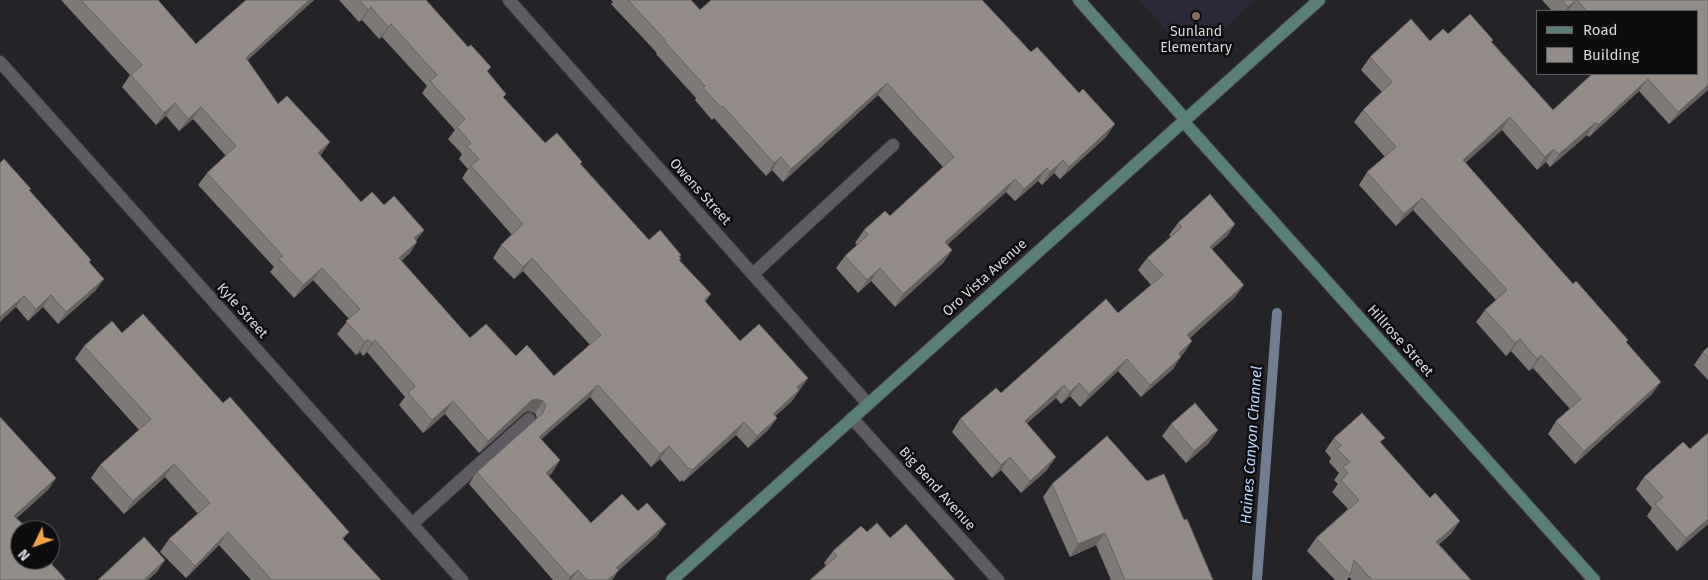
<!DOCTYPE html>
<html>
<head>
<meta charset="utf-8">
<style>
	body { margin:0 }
	#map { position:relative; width:1708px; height:580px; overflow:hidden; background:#242328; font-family:"Fira Sans",sans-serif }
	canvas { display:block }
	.legend { position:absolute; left:1536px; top:10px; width:162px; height:65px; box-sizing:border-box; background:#0d0c0f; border:1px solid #5f5e61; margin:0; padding:6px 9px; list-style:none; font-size:15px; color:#dad8dc }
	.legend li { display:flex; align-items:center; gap:10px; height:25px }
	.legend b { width:25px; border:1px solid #5f5e61 }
	.north { position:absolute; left:10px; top:520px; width:50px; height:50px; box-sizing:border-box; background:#0d0c0f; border:1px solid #5f5e61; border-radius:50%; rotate:228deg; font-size:14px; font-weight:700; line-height:20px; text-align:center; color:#dad8dc }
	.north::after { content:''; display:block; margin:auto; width:18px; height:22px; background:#f3a542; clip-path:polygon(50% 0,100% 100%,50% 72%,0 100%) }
</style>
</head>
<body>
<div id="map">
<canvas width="1708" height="580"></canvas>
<ul class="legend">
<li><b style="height:6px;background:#5a7f76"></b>Road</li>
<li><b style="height:14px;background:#938c89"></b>Building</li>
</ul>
<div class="north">N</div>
</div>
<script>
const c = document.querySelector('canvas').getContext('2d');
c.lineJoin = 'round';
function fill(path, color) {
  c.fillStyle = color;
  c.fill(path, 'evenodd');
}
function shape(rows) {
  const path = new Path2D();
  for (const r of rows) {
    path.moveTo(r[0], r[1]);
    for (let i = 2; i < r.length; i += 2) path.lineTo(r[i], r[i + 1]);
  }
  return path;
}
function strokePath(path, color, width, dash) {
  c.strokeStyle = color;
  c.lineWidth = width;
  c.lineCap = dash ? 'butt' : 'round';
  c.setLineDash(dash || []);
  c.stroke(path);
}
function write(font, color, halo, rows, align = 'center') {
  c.font = font + ' "Fira Sans",sans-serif';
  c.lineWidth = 5;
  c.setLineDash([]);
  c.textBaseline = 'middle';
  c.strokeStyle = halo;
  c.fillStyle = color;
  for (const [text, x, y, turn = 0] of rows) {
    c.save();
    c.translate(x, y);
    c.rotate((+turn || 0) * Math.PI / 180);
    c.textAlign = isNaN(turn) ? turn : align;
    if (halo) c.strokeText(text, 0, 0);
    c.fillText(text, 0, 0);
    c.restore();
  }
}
fill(shape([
	[1140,0,1255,0,1210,44,1185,40,1168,33]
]), '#2b2839');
strokePath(shape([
	[1257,580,1277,313]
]), '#717d90', 10);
const lane = shape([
	[753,274,893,145],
	[412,524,529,419]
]);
const street = shape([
	[509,0,868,404],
	[0,62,462,580],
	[852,418,998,580]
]);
const secondary = shape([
	[1079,0,1185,119],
	[1183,121,1594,580],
	[672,580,1319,0]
]);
strokePath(lane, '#3f3d42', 14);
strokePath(street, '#3f3d42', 14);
strokePath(secondary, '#3f3d42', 14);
strokePath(lane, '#5e5c62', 12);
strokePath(street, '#5e5c62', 12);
strokePath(secondary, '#5a7f76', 12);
fill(shape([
	[61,0,158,0,196,44,246,0,314,0,247,60,278,104,320,155,361,202,384,205,424,230,416,240,417,242,409,254,401,261,470,338,516,356,554,376,590,345,523,271,514,279,493,258,501,245,512,235,462,178,468,169,459,159,462,154,448,139,455,130,422,93,427,86,382,37,379,39,362,20,359,22,339,0,426,0,468,47,491,67,487,72,504,98,545,143,581,164,649,240,681,255,679,257,680,261,711,294,705,302,740,341,808,378,791,402,775,416,777,418,768,430,748,448,736,435,683,482,682,480,680,482,660,459,651,467,590,397,541,439,560,460,552,473,548,476,591,523,657,536,618,571,612,580,553,580,469,484,477,472,537,418,535,413,528,411,524,413,479,453,445,414,423,433,399,405,405,397,367,352,363,356,360,352,356,355,337,334,349,319,313,280,294,298,270,272,274,267,198,185,207,173,226,156,193,119,179,131,166,116,156,125,122,87,130,75],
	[611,0,691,0,700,10,1106,137,1060,179,1054,173,1042,185,1038,181,1015,201,1006,192,947,245,952,250,943,263,895,307,871,281,858,293,836,268,845,256,857,245,855,243,864,230,890,216,943,167,878,95,783,182,772,170,766,176,714,118,712,120,695,100,696,98,656,54,657,53,611,4,613,2],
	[1542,0,1708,0,1708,90,1669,124,1639,91,1589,137,1587,135,1550,167,1546,162,1537,170,1502,130,1465,163,1626,343,1652,394,1575,464,1548,434,1556,421,1570,409,1533,368,1529,371,1511,351,1506,356,1476,322,1485,310,1496,300,1413,210,1396,226,1359,185,1367,172,1385,157,1354,122,1363,110,1382,92,1361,70,1370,57,1430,41,1448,34,1492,42,1553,110,1697,11,1552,11],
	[30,191,90,262,96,290,58,324,43,307,28,321,16,307],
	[1178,223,1235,224,1227,236,1212,249,1235,297,1190,338,1184,353,1181,356,1173,369,1141,397,1118,371,1080,407,1070,396,1061,404,1056,398,1027,423,1047,470,1021,493,1001,470,992,478,952,432,960,419,1001,393,1118,313,1151,285,1138,270,1147,258,1171,237,1169,235],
	[122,333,223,403,349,532,343,539,381,580,251,580,219,545,186,578,160,552,169,539,198,514,165,477,124,514,91,478,100,465,139,430,75,359,84,346],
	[1708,347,1708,380,1694,365,1703,352],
	[1171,424,1209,443,1186,463,1162,436],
	[1708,433,1708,524,1677,551,1647,516,1652,508,1636,489,1644,477,1690,449],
	[1334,438,1381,443,1451,534,1439,544,1471,580,1352,580,1349,577,1347,580,1335,580,1307,551,1316,538,1348,509,1332,492,1338,484,1334,480,1339,473,1329,462,1331,458,1325,451],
	[1147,481,1184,520,1213,580,1111,580,1096,545,1070,557,1043,497,1052,484],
	[867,532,890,538,826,566,824,563,833,551]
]), '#7e7876');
fill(shape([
	[309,0,314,0,237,70,246,58],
	[1576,0,1568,11,1565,11,1568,7],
	[371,7,362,20,359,22,368,10],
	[391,24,382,37,379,39,388,27],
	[1648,79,1639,91,1589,137,1598,125],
	[887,83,878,95,783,182,791,169],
	[1708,85,1708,90,1669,124,1678,112],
	[175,103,166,116,156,125,164,113],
	[201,107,193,119,179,131,188,119],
	[1510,117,1502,130,1454,173,1463,160],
	[1596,122,1587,135,1550,167,1559,154],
	[1115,124,1106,137,1060,179,1069,167],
	[330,142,321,155,309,166,318,153],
	[1554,149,1546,162,1537,170,1545,157],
	[781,157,772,170,766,176,774,163],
	[1063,160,1054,173,1042,185,1050,172],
	[1047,168,1038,181,1015,201,1024,189],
	[1015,179,1006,192,936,255,945,242],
	[1422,198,1413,210,1396,226,1404,214],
	[1235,224,1227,236,1201,259,1210,247],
	[424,230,415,242,414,238],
	[417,242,409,254,390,271,399,258],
	[952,250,943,263,895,307,903,294],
	[532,258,523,271,514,279,523,267],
	[322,268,313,280,294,298,303,285],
	[880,268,871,281,858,293,867,280],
	[104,279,96,290,58,324,66,312],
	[1244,285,1235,297,1178,348,1187,335],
	[51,295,43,307,28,321,36,309],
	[24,296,16,307,0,322,0,317],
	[368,339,360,352,356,355,365,342],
	[1520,339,1511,351,1506,356,1515,343],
	[375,340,367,352,363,356,372,343],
	[1192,341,1184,353,1170,366,1179,353],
	[1541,355,1533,368,1529,371,1537,359],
	[1181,357,1173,369,1141,397,1150,385],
	[1127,359,1118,371,1080,407,1089,394],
	[808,378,791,402,764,426,773,414,797,387],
	[1661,382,1652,394,1575,464,1584,451],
	[1079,383,1070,396,1061,404,1070,392],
	[598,385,590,397,530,449,539,437],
	[1064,385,1056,398,1016,433,1025,421],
	[537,399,543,401,535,413,528,411,524,413,479,453,488,441,532,400],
	[453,401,445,414,423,433,432,420],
	[777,418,768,430,748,448,757,436],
	[744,422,736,435,683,482,692,470],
	[1218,430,1209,443,1186,463,1194,451],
	[669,446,660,459,651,467,660,454],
	[1010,457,1001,470,992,478,1001,465],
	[1056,457,1047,470,1021,493,1030,481],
	[560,460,552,473,537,486,546,473],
	[174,464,165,477,124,514,133,501],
	[56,478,48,490,6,528,14,516],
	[1708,519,1708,524,1677,551,1686,538],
	[1460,521,1451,534,1428,554,1436,542],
	[666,524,657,536,618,571,612,580,608,580,616,568],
	[228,532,219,545,186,578,195,566],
	[1105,533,1096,545,1070,557,1078,544],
	[165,560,157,572,148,580,144,580],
	[578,570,571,580,568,580,570,577]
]), '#676260');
const building = shape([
	[81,0,158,0,196,44,246,0,309,0,246,58,278,104,287,96,330,142,318,153,361,202,372,192,384,205,394,196,424,230,414,238,417,242,399,258,470,338,486,324,516,356,527,345,554,376,601,335,532,258,523,267,501,245,523,224,471,166,479,159,467,146,471,143,457,127,465,119,430,81,437,75,391,24,388,27,371,7,368,10,359,0,426,0,468,47,471,45,491,67,487,71,506,94,503,97,545,143,557,133,582,162,580,164,649,240,660,230,681,255,679,256,681,259,679,260,711,294,704,300,740,341,759,324,808,378,797,387,799,390,773,414,777,418,757,436,744,422,692,470,690,468,689,469,669,446,660,454,598,385,539,437,560,460,546,473,591,523,622,494,638,511,647,503,666,524,616,568,619,570,608,580,587,580,578,570,570,577,477,472,543,413,546,405,543,401,537,399,532,400,488,441,453,401,432,420,408,393,415,386,375,340,372,343,368,339,365,342,346,321,360,309,322,268,303,285,279,259,283,256,207,173,236,146,201,107,188,119,175,103,164,113,131,75,142,65,81,0],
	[628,0,691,0,700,10,711,0,982,0,1031,52,1037,47,1079,93,1083,89,1115,124,1069,167,1063,160,1050,172,1047,168,1024,189,1015,179,945,242,952,250,903,294,880,268,867,280,845,256,868,235,864,230,885,211,890,216,954,157,887,83,791,169,781,157,774,163,723,106,721,107,703,88,705,86,665,42,666,41,628,0],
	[1562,0,1576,0,1568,7,1562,0],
	[1577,0,1708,0,1708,85,1678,112,1648,79,1598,125,1596,122,1559,154,1554,149,1545,157,1510,117,1463,160,1573,284,1576,281,1628,340,1626,342,1661,382,1584,451,1556,421,1581,399,1541,355,1537,359,1520,339,1515,343,1485,310,1507,290,1422,198,1404,214,1367,172,1396,147,1363,110,1392,82,1370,57,1411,19,1430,41,1443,29,1448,34,1470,14,1493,40,1491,42,1553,110,1592,74,1697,74,1697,11,1587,11,1577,0],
	[4,159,31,189,29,190,91,260,89,262,104,279,66,312,51,295,36,309,24,296,0,317,0,163,4,159],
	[1210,194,1235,224,1210,247,1244,285,1187,335,1192,341,1179,353,1181,357,1150,385,1127,359,1089,394,1079,383,1070,392,1064,385,1025,421,1056,457,1030,481,1010,457,1001,465,960,419,996,388,1001,393,1106,299,1118,313,1163,275,1147,258,1182,227,1178,223,1210,194],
	[143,314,223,403,230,397,349,532,342,538,381,580,272,580,228,532,195,566,169,539,210,503,174,464,133,501,100,465,151,419,84,346,112,321,122,333,143,314],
	[1708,347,1708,358,1703,352,1708,347],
	[1195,403,1218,430,1194,451,1171,424,1195,403],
	[1362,413,1385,438,1380,442,1430,498,1435,493,1460,521,1436,542,1471,580,1372,580,1354,560,1350,575,1316,538,1359,500,1341,480,1348,473,1343,467,1350,462,1337,449,1341,446,1334,438,1362,413],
	[0,417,56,478,14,516,27,528,25,530,20,530,20,560,48,560,66,580,0,580,0,417],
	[1708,433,1708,519,1686,538,1655,504,1663,497,1644,477,1683,442,1690,449,1708,433],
	[1107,436,1147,481,1164,474,1184,520,1187,519,1213,580,1125,580,1105,533,1078,544,1052,484,1107,436],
	[877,523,890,538,906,524,955,580,810,580,837,556,833,551,861,526,867,532,877,523],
	[144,537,165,560,144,580,98,580,144,537]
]);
fill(building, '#938c89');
strokePath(building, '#676260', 1);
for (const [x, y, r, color] of [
	[1196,16,5,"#8d6e63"]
]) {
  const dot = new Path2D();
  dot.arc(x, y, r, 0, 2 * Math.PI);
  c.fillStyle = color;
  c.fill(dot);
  strokePath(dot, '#0d0c0f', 2);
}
write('14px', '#dad8dc', '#0d0c0f', [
	["Sunland",1196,32],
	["Elementary",1196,48]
]);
write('14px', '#dad8dc', '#0d0c0f', [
	["Owens Street",700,192,48],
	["Oro Vista Avenue",985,278,-42],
	["Kyle Street",242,311,48],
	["Hillrose Street",1400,341,48],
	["Big Bend Avenue",937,489,48]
]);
write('italic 15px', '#b7d3fb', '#0d0c0f', [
	["Haines Canyon Channel",1252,445,-86]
]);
</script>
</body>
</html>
